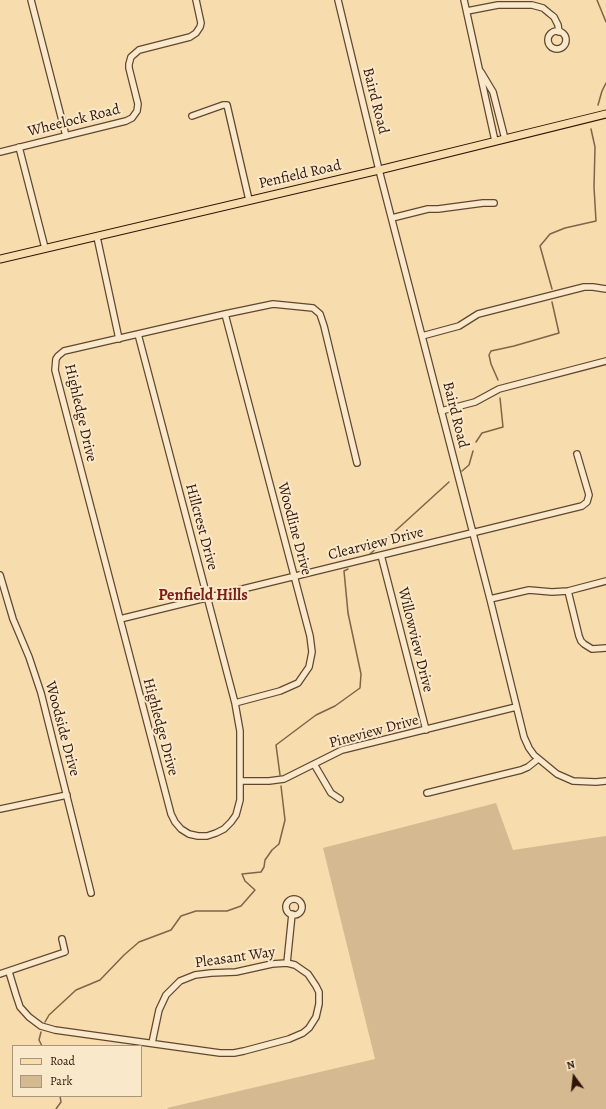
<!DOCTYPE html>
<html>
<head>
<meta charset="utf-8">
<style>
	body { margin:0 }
	#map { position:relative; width:606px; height:1109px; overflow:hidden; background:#f7dcad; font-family:Alegreya,serif }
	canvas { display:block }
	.legend { position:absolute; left:12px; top:1045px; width:130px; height:52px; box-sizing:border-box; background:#fae8ca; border:1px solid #a9947c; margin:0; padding:5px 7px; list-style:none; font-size:12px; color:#2f1508 }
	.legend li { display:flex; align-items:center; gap:8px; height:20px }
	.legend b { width:20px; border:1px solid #a9947c }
	.north { position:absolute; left:554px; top:1057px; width:40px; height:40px; -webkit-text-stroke:3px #fae8ca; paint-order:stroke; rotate:345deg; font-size:11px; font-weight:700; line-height:16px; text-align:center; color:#2f1508 }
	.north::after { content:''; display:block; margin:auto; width:14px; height:18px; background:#2f1508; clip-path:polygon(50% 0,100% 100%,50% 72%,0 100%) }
</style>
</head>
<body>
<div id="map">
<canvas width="606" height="1109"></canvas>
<ul class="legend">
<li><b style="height:5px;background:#f7dcad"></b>Road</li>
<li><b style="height:11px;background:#d5ba91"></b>Park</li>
</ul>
<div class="north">N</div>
</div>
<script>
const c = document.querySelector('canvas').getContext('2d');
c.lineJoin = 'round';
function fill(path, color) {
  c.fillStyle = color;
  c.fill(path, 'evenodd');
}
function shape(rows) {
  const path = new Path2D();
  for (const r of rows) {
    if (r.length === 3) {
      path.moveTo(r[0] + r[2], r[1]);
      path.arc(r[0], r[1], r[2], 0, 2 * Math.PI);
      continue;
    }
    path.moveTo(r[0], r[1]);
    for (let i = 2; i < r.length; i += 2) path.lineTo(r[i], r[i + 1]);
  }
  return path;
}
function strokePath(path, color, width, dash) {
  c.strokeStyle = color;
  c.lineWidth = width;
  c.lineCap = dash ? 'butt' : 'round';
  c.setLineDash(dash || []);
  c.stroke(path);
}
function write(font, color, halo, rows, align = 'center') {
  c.font = font + ' Alegreya,serif';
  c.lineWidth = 4;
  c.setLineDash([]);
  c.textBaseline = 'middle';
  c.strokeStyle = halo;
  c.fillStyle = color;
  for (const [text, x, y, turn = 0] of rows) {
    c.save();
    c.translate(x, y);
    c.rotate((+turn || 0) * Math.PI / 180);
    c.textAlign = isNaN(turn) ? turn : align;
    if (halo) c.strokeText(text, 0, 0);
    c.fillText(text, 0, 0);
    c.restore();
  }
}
fill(shape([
	[496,803,513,850,606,836,606,1109,168,1109,167,1108,375,1059,323,848]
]), '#d5ba91');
strokePath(shape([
	[597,0,606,22],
	[598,105,602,91,606,83],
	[552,289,540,246,550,234,565,228,596,221,594,187,595,147,591,129],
	[498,380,491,364,489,355,491,351,514,346,559,333,552,302],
	[476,442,482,433,503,427,500,398],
	[462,471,469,465,473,451],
	[370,554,449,482],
	[280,775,276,745,316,715,335,706,360,688,361,674,348,613,344,571,348,569],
	[45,1022,49,1015,76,990,100,980,124,955,139,942,171,930,181,916,196,911,227,911,241,906,255,890,245,881,242,874,261,872,264,867,265,860,272,850,279,844,285,820,281,786],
	[41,1032,39,1040,42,1046],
	[56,1109,61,1102,60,1096]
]), '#7e6449', 1.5);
const minor = shape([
	[31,0,66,136],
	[338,0,379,170,490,599,524,737,529,748,534,755,557,774,573,781,596,782,606,781],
	[464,0,495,141],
	[467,11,498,5,532,5,543,8,549,13,554,17,558,25,559,32],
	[557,40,9],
	[481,72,493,92,505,139],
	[192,116,223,105,227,105,249,200],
	[19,147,45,248],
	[0,152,126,121,132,118,137,111,138,104,129,68,129,64,131,57,139,50,190,37,196,33,200,27,201,23,196,0],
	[392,218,428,209,438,209,483,203,494,203],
	[97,237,119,339],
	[225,314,310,636,312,652,309,667,298,683,280,691,235,703],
	[138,334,235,703,240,731,240,800,236,815,231,822,224,829,216,833,207,836,198,836,189,834,181,829,175,822,171,814,55,370,56,359,58,356,64,351,225,314,273,304,313,308,320,314,324,326,357,463],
	[422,336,459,326,478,314,584,287,593,287,606,289],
	[441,411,475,402,499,389,606,361],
	[381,555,426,730],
	[0,575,13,619,29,657,41,693,91,893],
	[568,591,579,636,581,641,584,644,592,649,606,648],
	[490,599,529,590,552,592,568,591,606,581],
	[120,619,582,506,587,502,589,495,577,454],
	[314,764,331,793,340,799],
	[240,781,269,781,284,779,342,750,516,707],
	[427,793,521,770,528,767,538,759],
	[0,809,67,795],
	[294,907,8],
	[287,963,292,914],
	[9,972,16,995,20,1007,29,1017,41,1026,55,1030,220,1053,234,1053,244,1051,289,1039,303,1033,309,1028,316,1017,319,1004,319,992,316,986,308,974,295,965,287,963,272,964,236,972,211,973,195,975,180,981,166,995,159,1010,152,1043],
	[0,974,65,952,62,939]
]);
const major = shape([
	[0,259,379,170,606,114]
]);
strokePath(minor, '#614731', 8);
strokePath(major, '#2f1508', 9);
strokePath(minor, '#fae8ca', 5.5);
strokePath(major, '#f7dcad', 7);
write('15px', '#2f1508', '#fae8ca', [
	["Baird Road",375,101,76],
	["Wheelock Road",74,121,-14],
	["Penfield Road",300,175,-13],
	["Highledge Drive",80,413,77],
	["Baird Road",455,415,76],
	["Hillcrest Drive",201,527,75],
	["Woodline Drive",294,529,75],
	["Clearview Drive",376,544,-14],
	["Willowview Drive",415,640,76],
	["Highledge Drive",160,727,75],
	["Woodside Drive",62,729,75],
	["Pineview Drive",374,732,-15],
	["Pleasant Way",235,958,-8]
]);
write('bold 16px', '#7a1f14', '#fae8ca', [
	["Penfield Hills",203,596]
]);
</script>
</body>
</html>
